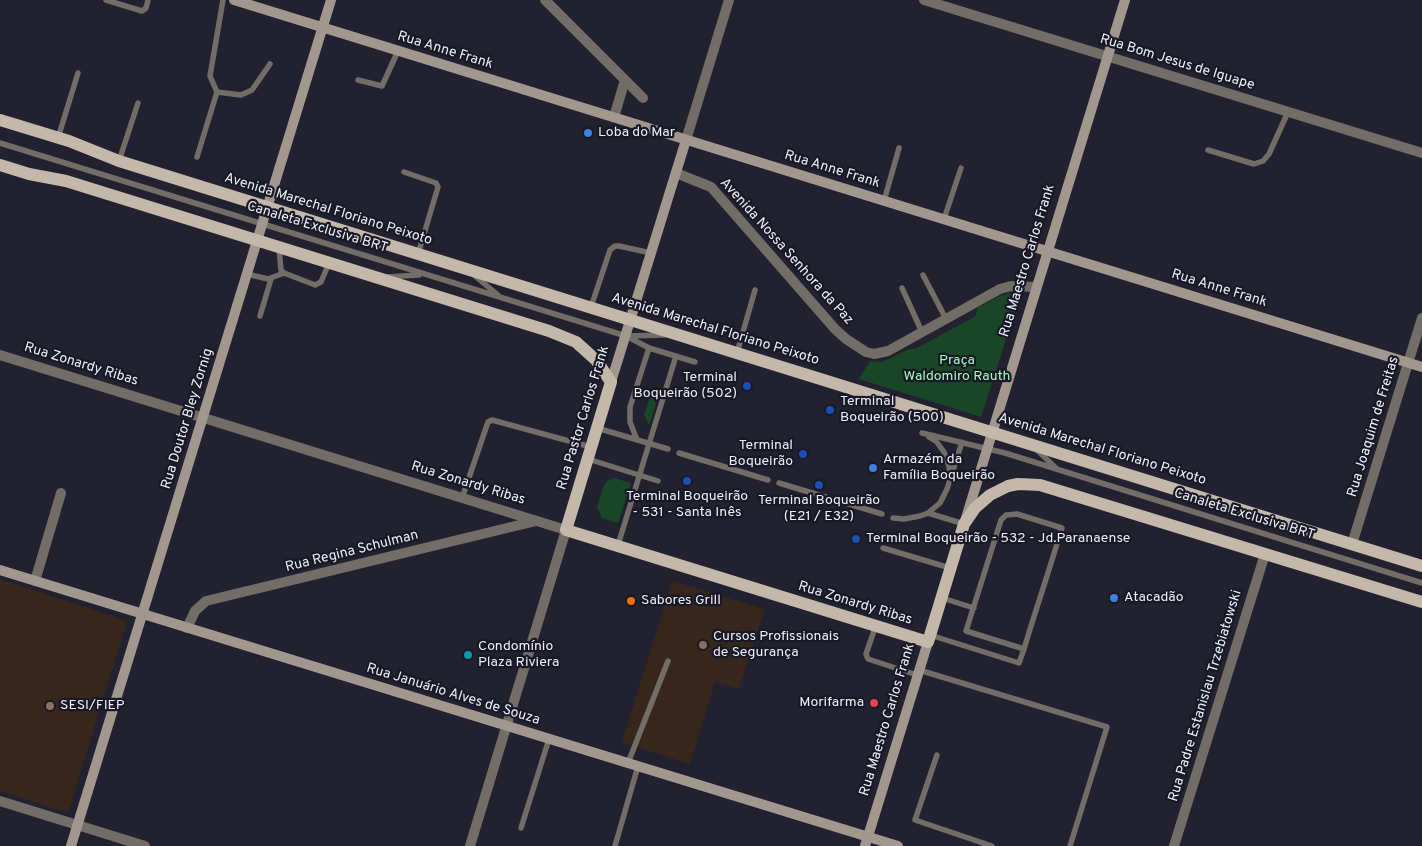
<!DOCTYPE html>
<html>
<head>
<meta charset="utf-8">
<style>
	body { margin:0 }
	canvas { display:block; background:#21212f }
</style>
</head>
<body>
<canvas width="1422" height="846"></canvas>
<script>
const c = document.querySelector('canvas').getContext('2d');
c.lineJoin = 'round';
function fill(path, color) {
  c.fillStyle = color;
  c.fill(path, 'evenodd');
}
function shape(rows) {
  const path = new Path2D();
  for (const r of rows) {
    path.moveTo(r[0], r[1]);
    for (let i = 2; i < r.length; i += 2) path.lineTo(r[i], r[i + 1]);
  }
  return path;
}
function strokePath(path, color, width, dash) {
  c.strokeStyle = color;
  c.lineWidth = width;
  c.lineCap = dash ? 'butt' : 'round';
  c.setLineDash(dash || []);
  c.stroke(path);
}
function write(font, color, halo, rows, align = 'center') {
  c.font = font + ' Overpass,sans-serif';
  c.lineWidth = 4.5;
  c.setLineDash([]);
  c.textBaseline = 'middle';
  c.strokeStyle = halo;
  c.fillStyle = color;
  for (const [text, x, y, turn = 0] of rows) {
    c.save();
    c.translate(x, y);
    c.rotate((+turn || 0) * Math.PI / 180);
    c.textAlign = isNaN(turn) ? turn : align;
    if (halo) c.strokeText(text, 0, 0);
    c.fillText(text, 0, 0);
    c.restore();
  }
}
fill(shape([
	[0,579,127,621,68,813,0,791],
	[672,581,765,609,739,689,715,682,690,764,622,742]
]), '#36261c');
fill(shape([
	[1010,293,1021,293,981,417,859,379,870,361,882,362,909,349,915,349,976,316,977,308,1000,296],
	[660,391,649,425,644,414,650,397],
	[614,478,631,483,618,523,602,518,597,507,604,485,607,481]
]), '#184626');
strokePath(shape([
	[106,0,142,11,146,8,148,0],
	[358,80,382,86,398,51],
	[217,92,241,95,252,90,270,64],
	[58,138,78,73],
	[0,143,626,336,649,348,695,362],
	[1208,150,1254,164,1263,161,1269,154,1288,112],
	[197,157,217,92,210,76,223,0],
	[119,161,138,103],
	[404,172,436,183,438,187,418,254],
	[884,201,899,148],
	[944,219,961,168],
	[279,248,281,270,284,273,315,285,321,282,329,263],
	[247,274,268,279,284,273],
	[923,275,946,319],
	[475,276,498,295],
	[386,277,419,275],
	[902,288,922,332],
	[591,307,610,250,615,246,619,246,651,253],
	[260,316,271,279],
	[627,336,665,335],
	[737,353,755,290],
	[597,428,668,449],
	[922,433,1005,453,1422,583],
	[929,437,936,441,944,452,949,466,950,475],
	[637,440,630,422,630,407,649,348],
	[1037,450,1057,469],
	[679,453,768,480],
	[588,459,658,481],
	[779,483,882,514],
	[462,498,488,422,492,420,591,447],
	[928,513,964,524],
	[893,518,904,519,920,516,928,513,940,503,947,489,962,442],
	[618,545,676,356],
	[883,548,950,568],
	[942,598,974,608],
	[876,625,866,654,868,659,917,675],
	[930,635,1019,663,1024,649,1031,626,1047,576,1062,528,1017,514,1006,515,1001,520,966,631,1024,649],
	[919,670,1107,727,1070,846],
	[937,755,915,820,992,846],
	[628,763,668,661],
	[521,828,549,739],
	[615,846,638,766]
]), '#736d67', 5.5);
strokePath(shape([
	[545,0,643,98],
	[924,0,1422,153],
	[614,117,625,80],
	[686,140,729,0],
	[676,173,711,187,835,329,846,339,866,352,874,354,888,351,1000,289,1011,286,1036,287],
	[0,355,566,530,470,846],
	[1352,544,1422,318],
	[35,581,61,493],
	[187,628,195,611,206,601,536,521],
	[0,801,145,846],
	[1174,846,1265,554]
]), '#736d67', 10);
strokePath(shape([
	[234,0,1422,367],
	[611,382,686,140],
	[966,518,1125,0],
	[0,570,898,846],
	[71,846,331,0],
	[865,846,928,642]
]), '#a1978e', 10);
strokePath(shape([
	[0,120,69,141,119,161,1422,566],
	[0,165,29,174,66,181,549,331,576,342,596,360,611,382,566,530,928,642,964,524,975,508,990,495,1008,486,1018,484,1040,485,1422,602]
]), '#c4b8ab', 12);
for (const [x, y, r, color] of [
	[588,133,5,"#3f7fe0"],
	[747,386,5,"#1a4fb4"],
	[830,410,5,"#1a4fb4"],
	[803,454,5,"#1a4fb4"],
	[873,468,5,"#3f7fe0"],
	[687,481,5,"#1a4fb4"],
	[819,485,5,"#1a4fb4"],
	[856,539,5,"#1a4fb4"],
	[1114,598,5,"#3f7fe0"],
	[631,601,5,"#e8710a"],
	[703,645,5,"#8d6e63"],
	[468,655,5,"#0f9aa8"],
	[874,703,5,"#e0444e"],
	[50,706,5,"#8d6e63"]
]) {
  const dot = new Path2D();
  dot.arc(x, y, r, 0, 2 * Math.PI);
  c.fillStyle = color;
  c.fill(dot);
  strokePath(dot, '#181826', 2);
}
write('14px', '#ededf7', '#181826', [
	["Rua Anne Frank",445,51,17],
	["Rua Bom Jesus de Iguape",1177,63,17],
	["Rua Anne Frank",832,170,17],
	["Avenida Marechal Floriano Peixoto",328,210,17],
	["Canaleta Exclusiva BRT",317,228,17],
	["Avenida Nossa Senhora da Paz",786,252,48],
	["Rua Maestro Carlos Frank",1028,261,-73],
	["Rua Anne Frank",1219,289,17],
	["Avenida Marechal Floriano Peixoto",715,330,17],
	["Rua Zonardy Ribas",81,365,17],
	["Rua Pastor Carlos Frank",584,418,-73],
	["Rua Doutor Bley Zornig",188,419,-73],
	["Rua Joaquim de Freitas",1374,427,-73],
	["Avenida Marechal Floriano Peixoto",1102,450,17],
	["Rua Zonardy Ribas",468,484,17],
	["Canaleta Exclusiva BRT",1244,515,17],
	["Rua Regina Schulman",352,552,-14],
	["Rua Zonardy Ribas",855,604,17],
	["Rua Januário Alves de Souza",453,695,17],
	["Rua Padre Estanislau Trzebiatowski",1206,696,-73],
	["Rua Maestro Carlos Frank",888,720,-73]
]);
write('14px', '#ededf7', '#181826', [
	["Loba do Mar",598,133],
	["Terminal",737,378,"right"],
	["Boqueirão (502)",737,394,"right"],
	["Terminal",840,402],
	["Boqueirão (500)",840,418],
	["Terminal",793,446,"right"],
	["Boqueirão",793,462,"right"],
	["Armazém da",883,460],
	["Família Boqueirão",883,476],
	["Terminal Boqueirão",687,497,"center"],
	["- 531 - Santa Inês",687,513,"center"],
	["Terminal Boqueirão",819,501,"center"],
	["(E21 / E32)",819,517,"center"],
	["Terminal Boqueirão - 532 - Jd.Paranaense",866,539],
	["Atacadão",1124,598],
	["Sabores Grill",641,601],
	["Cursos Profissionais",713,637],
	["de Segurança",713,653],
	["Condomínio",478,647],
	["Plaza Riviera",478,663],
	["Morifarma",864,703,"right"],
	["SESI/FIEP",60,706]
], 'left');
write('14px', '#a3fab6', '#181826', [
	["Praça",957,361],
	["Waldomiro Rauth",957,377]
]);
</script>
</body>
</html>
